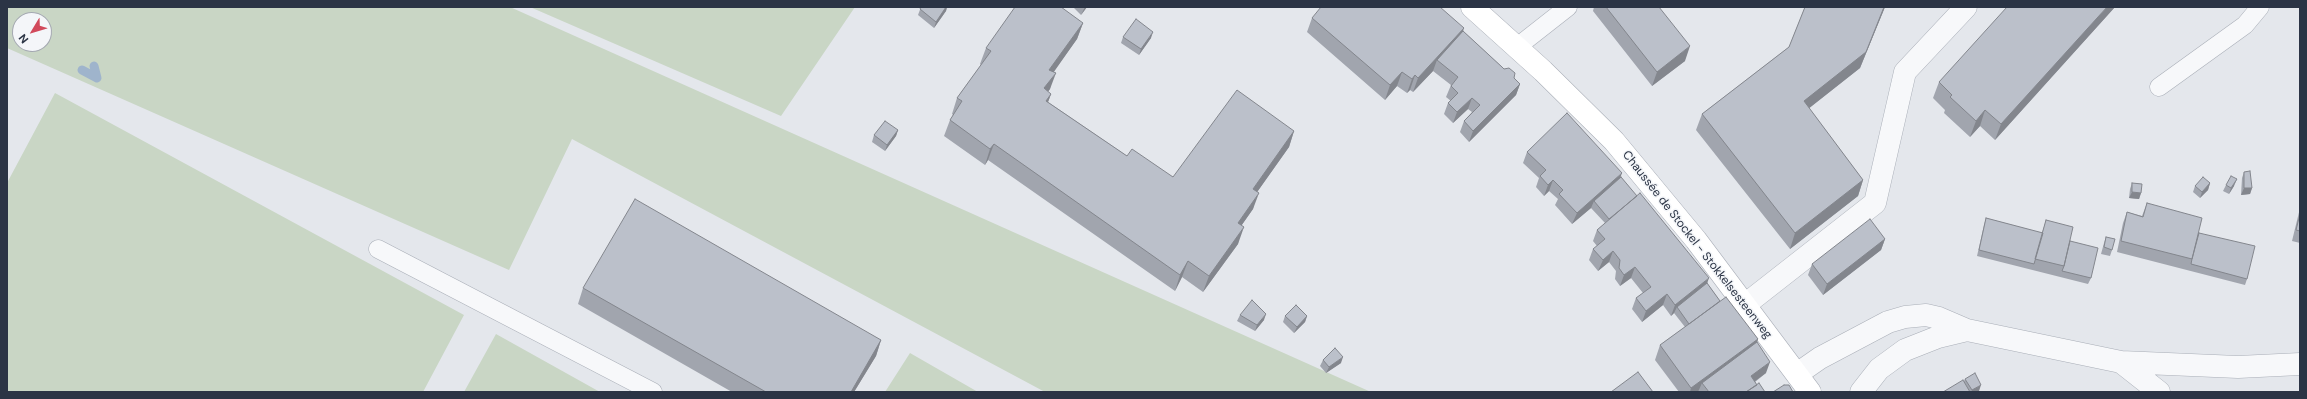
<!DOCTYPE html>
<html>
<head>
<meta charset="utf-8">
<style>
	body { margin:0 }
	#map { position:relative; width:2307px; height:399px; overflow:hidden; background:#e4e7ec; font-family:"DM Sans",sans-serif }
	canvas { display:block }
	.frame { position:absolute; inset:0; border:8px solid #2b3445; pointer-events:none }
	.north { position:absolute; left:12px; top:12px; width:40px; height:40px; box-sizing:border-box; background:#f4f6f9; border:1px solid #a4a8b1; border-radius:50%; rotate:232deg; font-size:11px; font-weight:700; line-height:16px; text-align:center; color:#2b3445 }
	.north::after { content:''; display:block; margin:auto; width:14px; height:18px; background:#d1495b; clip-path:polygon(50% 0,100% 100%,50% 72%,0 100%) }
</style>
</head>
<body>
<div id="map">
<canvas width="2307" height="399"></canvas>
<div class="frame"></div>
<div class="north">N</div>
</div>
<script>
const c = document.querySelector('canvas').getContext('2d');
c.lineJoin = 'round';
function fill(path, color) {
  c.fillStyle = color;
  c.fill(path, 'evenodd');
}
function shape(rows) {
  const path = new Path2D();
  for (const r of rows) {
    path.moveTo(r[0], r[1]);
    for (let i = 2; i < r.length; i += 2) path.lineTo(r[i], r[i + 1]);
  }
  return path;
}
function strokePath(path, color, width, dash) {
  c.strokeStyle = color;
  c.lineWidth = width;
  c.lineCap = dash ? 'butt' : 'round';
  c.setLineDash(dash || []);
  c.stroke(path);
}
function write(font, color, halo, rows, align = 'center') {
  c.font = font + ' "DM Sans",sans-serif';
  c.lineWidth = 3;
  c.setLineDash([]);
  c.textBaseline = 'middle';
  c.strokeStyle = halo;
  c.fillStyle = color;
  for (const [text, x, y, turn = 0] of rows) {
    c.save();
    c.translate(x, y);
    c.rotate((+turn || 0) * Math.PI / 180);
    c.textAlign = isNaN(turn) ? turn : align;
    if (halo) c.strokeText(text, 0, 0);
    c.fillText(text, 0, 0);
    c.restore();
  }
}
fill(shape([
	[7,7,510,7,1371,392,1045,392,572,139,509,270,7,48],
	[20,20,44,20,44,44,20,44],
	[530,7,855,7,781,116],
	[55,93,464,315,423,392,7,391,7,183],
	[496,334,600,392,464,392],
	[910,353,978,392,885,392]
]), '#c9d6c5');
strokePath(shape([
	[94,66,97,78],
	[82,70,97,78]
]), '#9fb4cc', 9);
const lane = shape([
	[1517,47,1568,7],
	[2159,87,2245,25,2260,7],
	[378,249,653,392]
]);
const street = shape([
	[1746,304,1875,203,1905,72,1966,7],
	[2121,362,2159,392],
	[1797,374,1820,358,1888,322,1905,317,1926,315,1939,318,1967,330,2121,362,2238,367,2300,364],
	[1861,392,1879,369,1905,350,1938,337,1967,330]
]);
const secondary = shape([
	[1472,7,1543,71,1614,141,1696,240,1810,392]
]);
strokePath(lane, '#a9aeb7', 19);
strokePath(street, '#a9aeb7', 23);
strokePath(secondary, '#a9aeb7', 23);
strokePath(lane, '#f7f8fa', 18);
strokePath(street, '#f7f8fa', 22);
strokePath(secondary, '#fff', 22);
fill(shape([
	[921,7,947,7,946,11,934,28,918,15],
	[1073,7,1087,7,1081,15],
	[1594,7,1659,7,1685,61,1652,86,1593,11],
	[1805,7,1885,7,1860,68,1809,108,1863,180,1858,196,1790,249,1696,130,1702,114,1789,47],
	[2115,7,1995,140,1980,126,1970,137,1944,113,1945,110,1933,98,1939,82],
	[1312,18,1463,31,1514,78,1520,84,1516,95,1469,142,1460,132,1464,121,1472,112,1468,109,1453,123,1444,114,1448,103,1451,101,1446,97,1451,85,1433,71,1413,92,1410,90,1407,93,1397,86,1385,100,1307,32],
	[1083,23,1077,39,1053,72,1050,89,1048,92,1051,94,1048,102,1127,156,1173,177,1294,131,1289,147,1257,192,1253,209,1241,226,1238,244,1203,292,1182,277,1175,291,988,160,985,165,944,136,950,120,953,115,952,114,957,98,981,65,980,64,986,48],
	[1123,37,1151,38,1139,55,1121,43],
	[898,130,896,136,885,151,872,142,874,135],
	[1527,152,1621,177,1707,283,1720,301,1758,339,1757,342,1766,373,1755,382,1757,385,1765,392,1679,392,1655,360,1660,345,1685,327,1674,313,1671,316,1663,305,1642,322,1632,309,1636,298,1643,293,1631,278,1620,286,1615,279,1616,271,1609,262,1598,271,1589,260,1593,249,1597,246,1593,241,1597,230,1605,223,1591,208,1572,224,1555,205,1558,199,1549,191,1544,196,1536,187,1539,178,1523,163],
	[2244,172,2252,188,2250,194,2241,195,2242,178],
	[2132,183,2141,193,2139,199,2129,198,2130,189],
	[2210,183,2208,190,2200,198,2193,192,2195,186],
	[2226,185,2234,186,2229,194,2223,191],
	[2147,203,2199,233,2247,279,2245,285,2117,252,2123,223,2127,212,2142,216],
	[2300,208,2300,243,2292,241],
	[1986,218,2042,233,2046,220,2070,241,2091,278,2088,284,1977,256,1984,225],
	[2106,237,2112,250,2110,256,2101,254,2104,243],
	[1885,239,1881,250,1823,295,1808,275,1812,264],
	[583,288,881,340,876,356,854,392,732,392,578,304],
	[1240,315,1264,320,1255,331,1237,321],
	[1285,316,1307,316,1305,322,1294,333,1283,322],
	[1323,360,1341,363,1326,373,1320,366],
	[1965,379,1979,391,1977,392,1943,392,1964,381]
]), '#a1a5ae');
fill(shape([
	[946,7,947,7,946,11,934,28,936,22],
	[1085,7,1087,7,1081,15],
	[1884,7,1885,7,1860,68,1798,117,1804,101],
	[2107,7,2115,7,1995,140,2001,124],
	[1083,23,1077,39,1044,86,1049,70],
	[1464,28,1459,42,1437,60,1433,71,1413,92,1418,78],
	[1153,32,1151,38,1139,55,1141,49],
	[1690,46,1685,61,1652,86,1657,72],
	[1402,72,1397,86,1385,100,1390,85],
	[1056,73,1050,89,1038,104,1044,88],
	[1415,75,1410,90,1407,93,1412,79],
	[1520,84,1516,95,1469,142,1473,131],
	[1051,94,1045,110,1046,101],
	[1472,98,1468,109,1453,123,1457,112],
	[1985,110,1980,126,1970,137,1976,121],
	[898,130,896,136,885,151,887,145],
	[1294,131,1289,147,1248,205,1253,189],
	[994,144,988,160,985,165,990,149],
	[1622,173,1618,184,1594,201,1591,208,1572,224,1577,213],
	[2237,179,2234,186,2229,194,2231,188],
	[1553,180,1549,191,1544,196,1548,185],
	[1863,180,1858,196,1790,249,1795,233],
	[2210,183,2208,190,2200,198,2202,192],
	[2244,188,2252,188,2250,194,2241,195],
	[2132,192,2141,193,2139,199,2129,198],
	[1259,193,1253,209,1232,239,1238,223],
	[1244,227,1238,244,1203,292,1209,276],
	[1885,239,1881,250,1823,295,1827,284],
	[1613,251,1609,262,1598,271,1603,260],
	[1188,261,1182,277,1175,291,1180,275],
	[1635,267,1631,278,1620,286,1624,275],
	[1709,278,1705,289,1677,307,1674,313,1671,316,1675,305],
	[1667,294,1663,305,1642,322,1646,311],
	[1266,314,1264,320,1255,331,1257,325],
	[1307,316,1305,322,1294,333,1297,327],
	[1758,339,1753,353,1702,383,1698,392,1690,392,1691,388],
	[881,340,876,356,854,392,851,392],
	[1343,357,1341,363,1326,373,1329,367],
	[1770,362,1766,373,1747,387,1751,376],
	[1981,385,1979,391,1977,392,1971,392,1972,390]
]), '#83868d');
const building = shape([
	[921,7,946,7,936,22,920,9,921,7],
	[1015,7,1061,7,1083,23,1049,70,1056,73,1044,88,1051,94,1046,101,1127,156,1132,149,1173,177,1237,90,1294,131,1253,189,1259,193,1238,223,1244,227,1209,276,1188,261,1180,275,994,144,990,149,950,120,962,101,957,98,991,51,986,48,1015,7],
	[1321,7,1440,7,1464,28,1418,78,1415,75,1412,79,1402,72,1390,85,1312,18,1321,7],
	[1606,7,1659,7,1690,46,1657,72,1606,7],
	[1805,7,1884,7,1866,52,1804,101,1863,180,1795,233,1702,114,1789,47,1805,7],
	[2007,7,2107,7,2001,124,1985,110,1976,121,1950,97,1952,95,1939,82,2007,7],
	[1136,19,1153,32,1141,49,1123,37,1136,19],
	[1463,31,1502,67,1504,69,1509,68,1515,73,1514,78,1520,84,1473,131,1464,121,1480,105,1472,98,1457,112,1448,103,1458,93,1451,86,1458,77,1437,60,1463,31],
	[1567,113,1622,173,1577,213,1559,194,1563,190,1553,180,1548,185,1540,176,1546,170,1527,152,1567,113],
	[885,121,898,130,887,145,874,135,885,121],
	[2250,171,2252,188,2244,188,2244,172,2250,171],
	[2231,176,2237,179,2231,188,2226,185,2231,176],
	[1621,177,1637,196,1609,219,1594,201,1621,177],
	[2203,177,2210,183,2202,192,2195,186,2203,177],
	[2132,183,2142,184,2141,193,2132,192,2132,183],
	[1640,193,1709,278,1675,305,1667,294,1646,311,1636,298,1651,287,1635,267,1624,275,1619,268,1620,260,1613,251,1603,260,1593,249,1605,239,1597,230,1640,193],
	[635,199,881,340,851,392,766,392,583,288,635,199],
	[2147,203,2202,218,2192,259,2121,241,2127,212,2143,217,2147,203],
	[2300,214,2300,231,2296,230,2300,214],
	[1986,218,2043,233,2034,264,1979,250,1986,218],
	[1870,219,1885,239,1827,284,1812,264,1870,219],
	[2046,220,2073,227,2064,266,2035,259,2046,220],
	[2199,233,2255,246,2247,279,2191,264,2192,259,2199,233],
	[2106,237,2115,239,2112,250,2104,247,2106,237],
	[2070,241,2098,248,2091,278,2062,271,2064,266,2070,241],
	[1707,283,1720,301,1689,324,1677,307,1707,283],
	[1726,297,1758,339,1691,388,1660,345,1726,297],
	[1252,300,1266,314,1257,325,1240,315,1252,300],
	[1296,305,1307,316,1297,327,1285,316,1296,305],
	[1757,342,1770,362,1751,376,1757,385,1746,392,1709,392,1702,383,1757,342],
	[1335,348,1343,357,1329,367,1323,360,1335,348],
	[1638,372,1653,392,1611,392,1638,372],
	[1975,373,1981,385,1972,390,1965,379,1975,373],
	[1963,380,1970,392,1943,392,1963,380],
	[1759,383,1765,392,1746,392,1759,383],
	[1784,385,1789,385,1793,392,1773,392,1784,385]
]);
fill(building, '#bbc0ca');
strokePath(building, '#83868d', 1);
write('12px', '#2b3445', '#f4f6f9', [
	["Chaussée de Stockel - Stokkelsesteenweg",1697,245,52]
]);
</script>
</body>
</html>
